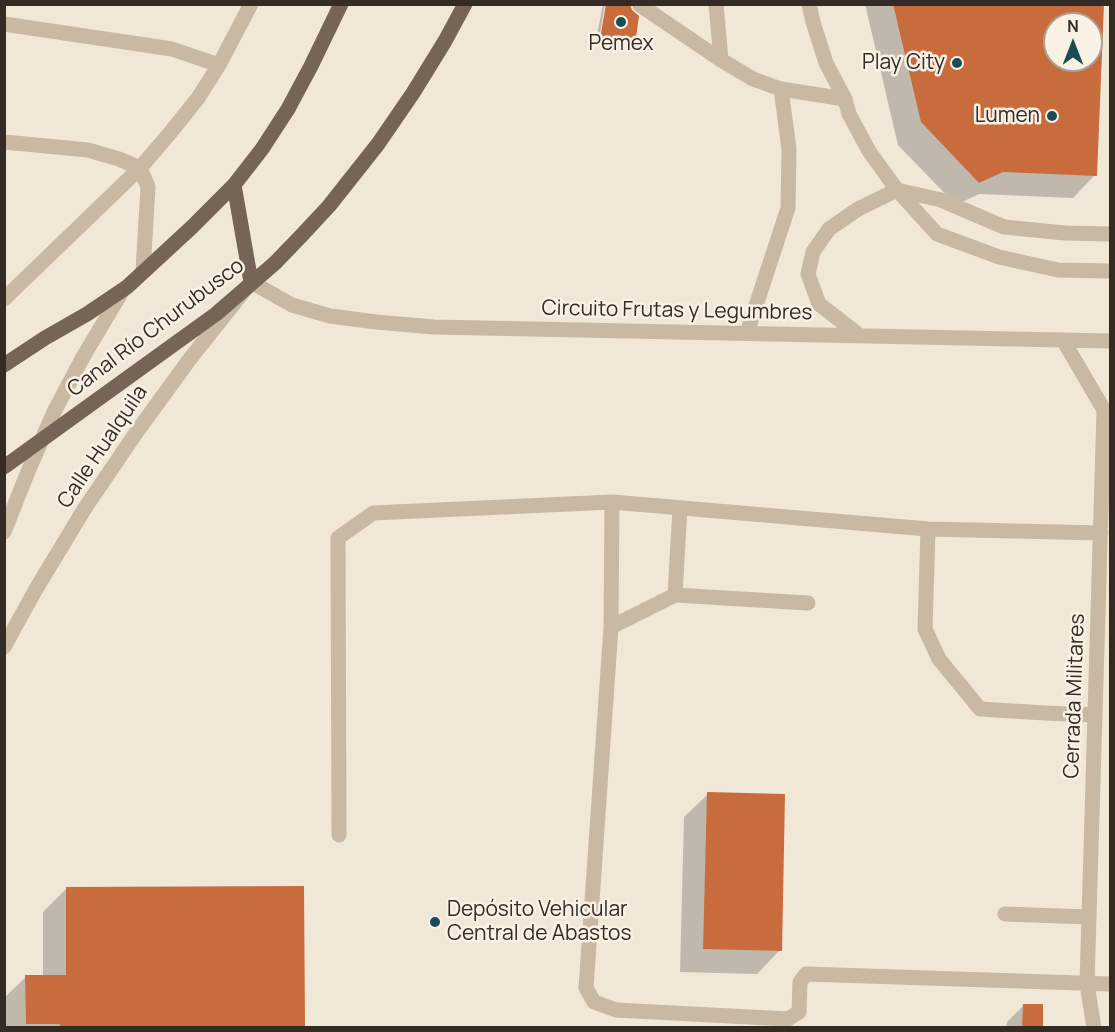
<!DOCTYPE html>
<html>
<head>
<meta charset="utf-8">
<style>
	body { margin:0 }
	#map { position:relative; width:1115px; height:1032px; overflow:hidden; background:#f1e7d7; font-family:Manrope,sans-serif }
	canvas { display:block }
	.frame { position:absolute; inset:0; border:6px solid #342b25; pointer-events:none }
	.north { position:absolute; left:1043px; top:12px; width:60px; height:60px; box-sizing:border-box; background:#f9f1e3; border:2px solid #aaa297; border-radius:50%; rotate:0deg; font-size:16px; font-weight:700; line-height:24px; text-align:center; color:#342b25 }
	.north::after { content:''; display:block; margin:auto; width:21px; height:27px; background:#1a4c56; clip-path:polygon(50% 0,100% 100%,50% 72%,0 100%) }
</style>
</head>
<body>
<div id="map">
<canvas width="1115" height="1032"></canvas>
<div class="frame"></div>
<div class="north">N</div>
</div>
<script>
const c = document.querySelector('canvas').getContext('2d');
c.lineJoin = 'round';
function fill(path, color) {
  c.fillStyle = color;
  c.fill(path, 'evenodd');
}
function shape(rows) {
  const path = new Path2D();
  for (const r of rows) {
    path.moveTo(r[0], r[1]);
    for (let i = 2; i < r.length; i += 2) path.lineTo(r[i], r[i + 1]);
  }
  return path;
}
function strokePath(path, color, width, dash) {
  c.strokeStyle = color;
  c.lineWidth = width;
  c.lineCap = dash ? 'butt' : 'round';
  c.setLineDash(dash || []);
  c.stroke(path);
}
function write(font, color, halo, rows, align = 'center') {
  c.font = font + ' Manrope,sans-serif';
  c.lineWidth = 5;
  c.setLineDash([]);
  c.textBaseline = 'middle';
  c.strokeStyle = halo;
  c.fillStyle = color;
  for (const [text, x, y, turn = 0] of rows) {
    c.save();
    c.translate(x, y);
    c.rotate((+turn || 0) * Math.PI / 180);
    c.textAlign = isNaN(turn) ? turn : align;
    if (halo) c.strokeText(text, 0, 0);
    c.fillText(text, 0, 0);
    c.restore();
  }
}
fill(shape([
	[603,4,605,4,598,45,595,45],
	[608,4,630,11,637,17,634,45,628,50,600,46],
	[865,4,1103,4,1095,175,1073,198,979,194,956,205,898,145],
	[1055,24,1091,24,1091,60,1055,60],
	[708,794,780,950,757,974,680,972,684,817],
	[67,888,303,1028,4,1028,4,998,26,977,43,977,43,912],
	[1024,1005,1041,1028,1006,1028,1007,1022]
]), '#0003');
fill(shape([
	[606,4,630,4,632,10,639,16,635,45,600,39],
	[893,4,1104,4,1097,176,1003,172,979,183,921,122],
	[1055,24,1091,24,1091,60,1055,60],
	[707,792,785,794,782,951,703,949],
	[304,886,305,1028,60,1028,60,1024,26,1024,25,975,66,975,66,887],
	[1023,1004,1043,1004,1043,1028,1022,1028]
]), '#c86c3e');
strokePath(shape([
	[716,4,721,60],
	[809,4,813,22,826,63,845,99,849,114,869,151,897,190,937,234,999,257,1058,270,1110,271],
	[640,5,721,60,753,79,781,89,845,99],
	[4,24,172,49,219,65],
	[4,142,88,150,119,159,140,168,148,187,143,271],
	[4,299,140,168,170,133,198,98,219,65,251,4],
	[747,333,788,208,789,149,781,89],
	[859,335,819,304,808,274,813,252,829,229,858,209,897,190,941,200,1004,227,1065,233,1110,234],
	[1063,340,1104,410,1087,984,1094,1028],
	[612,502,611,627,586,988,594,1002,616,1010,788,1019,799,1012,800,982,806,974,1110,984],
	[680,508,675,595,808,603],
	[928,529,925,629,939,659,980,709,1045,713,1095,715],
	[4,532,29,469,54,412,83,357,123,290],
	[611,627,675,595],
	[4,647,36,589,85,508,136,433,189,360,251,282,292,305,330,316,376,322,434,327,1110,341],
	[339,835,338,538,373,513,612,502,928,529,1101,533],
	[1005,914,1089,917]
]), '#c9b8a3', 15);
strokePath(shape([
	[234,185,251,282],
	[4,365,45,338,87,314,127,287,192,227,234,185,262,149,288,109,311,66,341,4],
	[4,467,216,314,275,263,302,235,329,206,378,144,413,93,445,41,465,4]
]), '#766456', 15);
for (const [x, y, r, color] of [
	[621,22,6,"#1a4c56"],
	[957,63,6,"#1a4c56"],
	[1052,116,6,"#1a4c56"],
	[435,922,6,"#1a4c56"]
]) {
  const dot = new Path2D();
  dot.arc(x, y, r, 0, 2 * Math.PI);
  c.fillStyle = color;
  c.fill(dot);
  strokePath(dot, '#f9f1e3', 2);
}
write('21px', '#342b25', '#f9f1e3', [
	["Pemex",621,44,"center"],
	["Play City",945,63],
	["Lumen",1040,116],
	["Depósito Vehicular",447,910,"left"],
	["Central de Abastos",447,934,"left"]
], 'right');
write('21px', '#342b25', '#f9f1e3', [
	["Circuito Frutas y Legumbres",677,311,1],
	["Canal Río Churubusco",156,328,-37],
	["Calle Hualquila",103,447,-56],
	["Cerrada Militares",1075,696,-88]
]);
</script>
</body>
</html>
